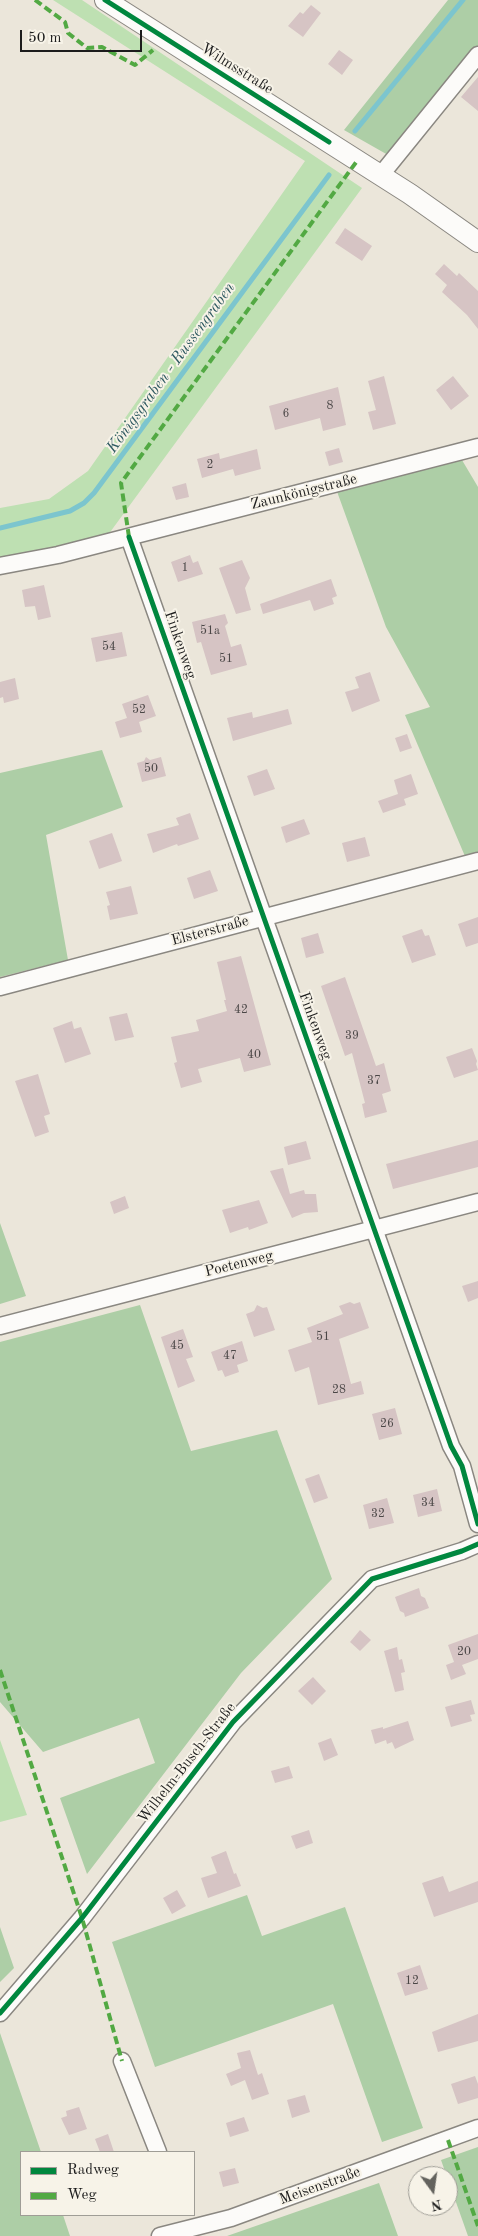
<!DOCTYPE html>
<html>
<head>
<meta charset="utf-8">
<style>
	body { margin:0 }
	#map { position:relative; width:478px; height:2236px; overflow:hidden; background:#ebe6da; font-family:"Old Standard TT",serif }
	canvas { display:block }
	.legend { position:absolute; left:20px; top:2151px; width:175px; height:65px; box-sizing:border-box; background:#f7f3e8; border:1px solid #9f9d96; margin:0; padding:6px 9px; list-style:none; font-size:15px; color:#1c1c1c }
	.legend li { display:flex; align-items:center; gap:10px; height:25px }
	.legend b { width:25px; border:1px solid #9f9d96 }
	.north { position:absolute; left:408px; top:2166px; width:50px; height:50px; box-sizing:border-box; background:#f7f3e8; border:1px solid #9f9d96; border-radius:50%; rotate:166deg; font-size:14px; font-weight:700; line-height:20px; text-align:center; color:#1c1c1c }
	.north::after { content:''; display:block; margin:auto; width:18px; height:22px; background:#64635e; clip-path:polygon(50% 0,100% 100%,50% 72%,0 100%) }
	.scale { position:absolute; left:20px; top:30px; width:122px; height:22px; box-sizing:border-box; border:2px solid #1c1c1c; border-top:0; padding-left:6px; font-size:15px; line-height:18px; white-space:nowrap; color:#1c1c1c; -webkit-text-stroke:4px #f7f3e8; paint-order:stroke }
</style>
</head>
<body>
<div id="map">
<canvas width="478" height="2236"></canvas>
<ul class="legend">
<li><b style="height:6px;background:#00873e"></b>Radweg</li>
<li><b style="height:6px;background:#52a943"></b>Weg</li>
</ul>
<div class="north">N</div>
<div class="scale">50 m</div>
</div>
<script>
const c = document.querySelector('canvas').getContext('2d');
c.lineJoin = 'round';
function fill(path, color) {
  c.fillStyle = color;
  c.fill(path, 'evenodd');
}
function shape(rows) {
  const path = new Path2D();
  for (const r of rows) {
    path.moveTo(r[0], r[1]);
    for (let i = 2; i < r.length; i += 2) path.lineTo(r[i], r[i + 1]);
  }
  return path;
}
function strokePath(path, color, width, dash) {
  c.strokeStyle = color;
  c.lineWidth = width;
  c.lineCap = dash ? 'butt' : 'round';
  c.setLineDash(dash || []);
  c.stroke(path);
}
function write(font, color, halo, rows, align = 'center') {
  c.font = font + ' "Old Standard TT",serif';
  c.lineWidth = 4;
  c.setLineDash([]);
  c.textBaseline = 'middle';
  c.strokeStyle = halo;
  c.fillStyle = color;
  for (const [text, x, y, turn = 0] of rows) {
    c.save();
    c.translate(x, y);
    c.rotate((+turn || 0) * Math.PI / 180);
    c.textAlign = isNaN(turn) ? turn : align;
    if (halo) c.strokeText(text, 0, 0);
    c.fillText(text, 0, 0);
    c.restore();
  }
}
fill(shape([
	[53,0,82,0,362,188,108,535,98,539,0,559,0,508,49,499,88,471,305,161],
	[0,1740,27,1815,0,1822]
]), '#bee0b2');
fill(shape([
	[448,0,478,0,478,46,388,155,344,130],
	[459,455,478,487,478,858,467,861,405,715,430,707,386,627,335,486],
	[102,750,123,807,46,835,68,960,0,977,0,773],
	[0,1223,26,1296,0,1304],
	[140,1305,191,1451,277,1430,332,1579,241,1673,87,1874,60,1798,155,1763,139,1718,43,1752,0,1702,0,1342],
	[247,1895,262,1936,345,1907,423,2128,382,2142,333,2004,155,2067,112,1942],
	[0,1927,14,1968,0,1982],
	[0,2033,41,2152,21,2152,21,2215,63,2215,70,2236,0,2236],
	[478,2147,478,2236,468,2236,441,2160],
	[379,2183,398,2236,227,2236]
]), '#adcea6');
strokePath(shape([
	[355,131,463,0],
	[0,528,70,511,84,503,94,493,329,175]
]), '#7cc5ce', 5);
fill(shape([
	[311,5,321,13,303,37,288,26,300,12,303,14],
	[339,50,353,60,342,75,328,64],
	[478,77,478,111,461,97],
	[345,228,372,246,362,261,335,243],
	[444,264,457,276,459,273,478,291,478,329,467,315,442,292,447,285,435,274],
	[384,376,396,424,373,430,368,412,376,410,368,381],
	[453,376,469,396,451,410,436,390],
	[338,387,346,425,323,431,320,418,275,430,269,406],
	[339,448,343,462,329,466,325,452],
	[257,449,261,469,235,476,233,469,202,478,197,459,219,453,220,459],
	[186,483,189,497,176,500,172,487],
	[190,555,193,563,198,561,203,574,178,582,171,562],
	[242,560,250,578,245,588,251,610,236,614,219,568],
	[331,579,337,596,332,598,334,604,314,611,310,600,263,614,260,604],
	[44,585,51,617,38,620,35,606,25,607,22,590],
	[225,614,228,623,225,626,231,647,241,644,247,665,211,675,201,642,197,643,192,622],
	[122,632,127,656,96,662,91,638],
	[370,672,380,701,352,712,345,692,359,688,355,677],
	[15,678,19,699,4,703,3,697,0,698,0,682],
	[148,695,156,716,139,722,142,732,120,738,115,722,127,718,122,704],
	[288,709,292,724,233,741,227,718,252,712,253,718],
	[407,734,412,748,400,752,395,738],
	[146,757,150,760,161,757,166,776,142,782,137,763,144,761],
	[267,769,275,789,254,796,247,776],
	[411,774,418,794,404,799,406,805,383,813,378,801,398,794,394,780],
	[190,813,199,839,178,846,177,844,153,853,147,834,179,825,176,818],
	[304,819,310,834,286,843,281,827],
	[112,833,122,861,99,869,89,841],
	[365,837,370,856,347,862,342,843],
	[210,870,218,891,194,899,187,878],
	[131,886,138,914,110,920,107,906,110,905,106,892],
	[478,917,478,943,466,947,458,924],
	[422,929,425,936,429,935,436,955,412,963,402,936],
	[318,933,324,953,306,958,301,938],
	[241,956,271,1065,244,1072,240,1058,198,1069,202,1082,181,1088,174,1063,177,1062,171,1037,199,1031,196,1020,227,1011,224,1000,226,1000,217,962],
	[345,977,376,1066,384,1063,391,1091,382,1094,387,1112,365,1118,362,1104,365,1103,352,1053,345,1056,321,986],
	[127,1013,134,1037,115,1041,109,1017],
	[72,1021,74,1029,81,1027,91,1054,65,1063,53,1028],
	[472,1048,477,1061,476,1064,478,1070,454,1078,446,1057],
	[38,1074,50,1114,44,1116,49,1132,35,1137,15,1081],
	[478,1140,478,1167,393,1189,386,1164],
	[306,1141,311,1159,288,1165,284,1147],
	[283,1168,290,1194,304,1190,305,1194,316,1194,318,1212,304,1213,292,1218,270,1171],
	[125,1196,129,1208,114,1214,110,1202],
	[259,1200,268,1223,249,1230,248,1227,230,1233,222,1210],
	[478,1281,478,1298,468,1302,462,1286],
	[350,1302,354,1304,360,1302,369,1328,339,1339,351,1384,361,1381,364,1394,318,1405,309,1367,295,1372,288,1350,312,1342,307,1328,343,1314,339,1306],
	[257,1305,263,1308,267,1307,275,1330,254,1337,246,1314,254,1311],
	[183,1329,193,1357,186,1359,195,1381,178,1388,161,1337],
	[242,1341,248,1361,237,1365,239,1372,225,1377,222,1370,218,1371,211,1352],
	[395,1408,402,1434,379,1440,372,1414],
	[319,1474,328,1498,314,1503,305,1479],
	[437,1489,442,1511,418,1517,413,1495],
	[387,1498,394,1523,369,1529,363,1505],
	[419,1588,421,1596,425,1598,429,1608,405,1617,404,1613,400,1611,395,1597],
	[360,1630,371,1640,360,1651,350,1642],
	[478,1634,478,1659,462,1665,466,1674,451,1680,446,1665,454,1662,448,1645],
	[397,1647,399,1660,402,1659,405,1672,401,1673,404,1690,395,1692,384,1651],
	[313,1677,326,1691,312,1705,298,1691],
	[471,1700,475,1714,470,1715,472,1721,451,1727,445,1707],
	[408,1721,414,1740,395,1749,392,1742,387,1744,386,1740,375,1744,371,1730,383,1727,383,1729],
	[331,1738,338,1755,324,1761,318,1743],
	[289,1766,293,1778,275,1783,271,1771],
	[309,1830,313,1843,296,1849,291,1836],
	[226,1851,234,1874,236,1873,241,1886,208,1898,201,1878,217,1873,211,1857],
	[443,1876,449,1892,478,1881,478,1902,434,1917,422,1883],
	[177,1890,186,1906,172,1914,163,1898],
	[420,1965,428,1989,405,1996,397,1973],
	[478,2014,478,2041,438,2052,432,2032],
	[250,2050,258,2075,262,2073,269,2094,252,2100,245,2080,231,2086,226,2074,241,2068,237,2053],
	[475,2076,478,2084,478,2098,458,2104,451,2084],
	[305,2095,310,2112,292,2118,287,2100],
	[79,2107,87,2129,69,2135,61,2118,67,2116,66,2111],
	[244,2117,249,2131,230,2137,226,2123],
	[108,2134,114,2152,100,2152,95,2139],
	[235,2168,239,2183,223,2187,219,2172]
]), '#d6c4c4');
const minor = shape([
	[380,176,478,55],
	[129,537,451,1446,462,1466,478,1524],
	[0,566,58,555,478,447],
	[0,987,478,861],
	[0,1326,478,1202],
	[0,2013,82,1918,233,1722,372,1579,462,1551,478,1544],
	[122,2061,158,2152],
	[160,2236,231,2218,478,2128]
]);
const tertiary = shape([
	[105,0,410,194,478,242]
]);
strokePath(minor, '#8a8781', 19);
strokePath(tertiary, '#8a8781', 22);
strokePath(minor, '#fcfbf9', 16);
strokePath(tertiary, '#fcfbf9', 20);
strokePath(shape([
	[35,0,65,22,68,33,87,48,102,47,135,65,153,50],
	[129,537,121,483,357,161],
	[0,1670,82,1918,122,2061],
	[448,2140,478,2226]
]), '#52a943', 4, [8, 4]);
strokePath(shape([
	[105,0,329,142],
	[129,537,451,1446,462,1466,478,1524],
	[0,2013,82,1918,233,1722,372,1579,462,1551,478,1544]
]), '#00873e', 5);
write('12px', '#4a4646', null, [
	["8",330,406],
	["6",286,414],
	["2",210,465],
	["1",185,568],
	["51a",210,631],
	["54",109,647],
	["51",226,659],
	["52",139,710],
	["50",151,769],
	["42",241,1010],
	["39",352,1036],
	["40",254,1055],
	["37",374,1081],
	["51",323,1337],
	["45",177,1346],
	["47",230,1356],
	["28",339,1390],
	["26",387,1424],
	["34",428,1503],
	["32",378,1514],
	["20",464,1652],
	["12",412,1981]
]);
write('15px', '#1c1c1c', '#f7f3e8', [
	["Wilmsstraße",237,69,32],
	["Zaunkönigstraße",304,492,-14],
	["Finkenweg",180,645,71],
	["Elsterstraße",210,931,-15],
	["Finkenweg",315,1026,70],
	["Poetenweg",239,1264,-14],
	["Wilhelm-Busch-Straße",187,1763,-52],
	["Meisenstraße",320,2186,-20]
]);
write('italic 16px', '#2f5a61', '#f7f3e8', [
	["Königsgraben - Russengraben",171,368,-54]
]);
</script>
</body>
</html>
